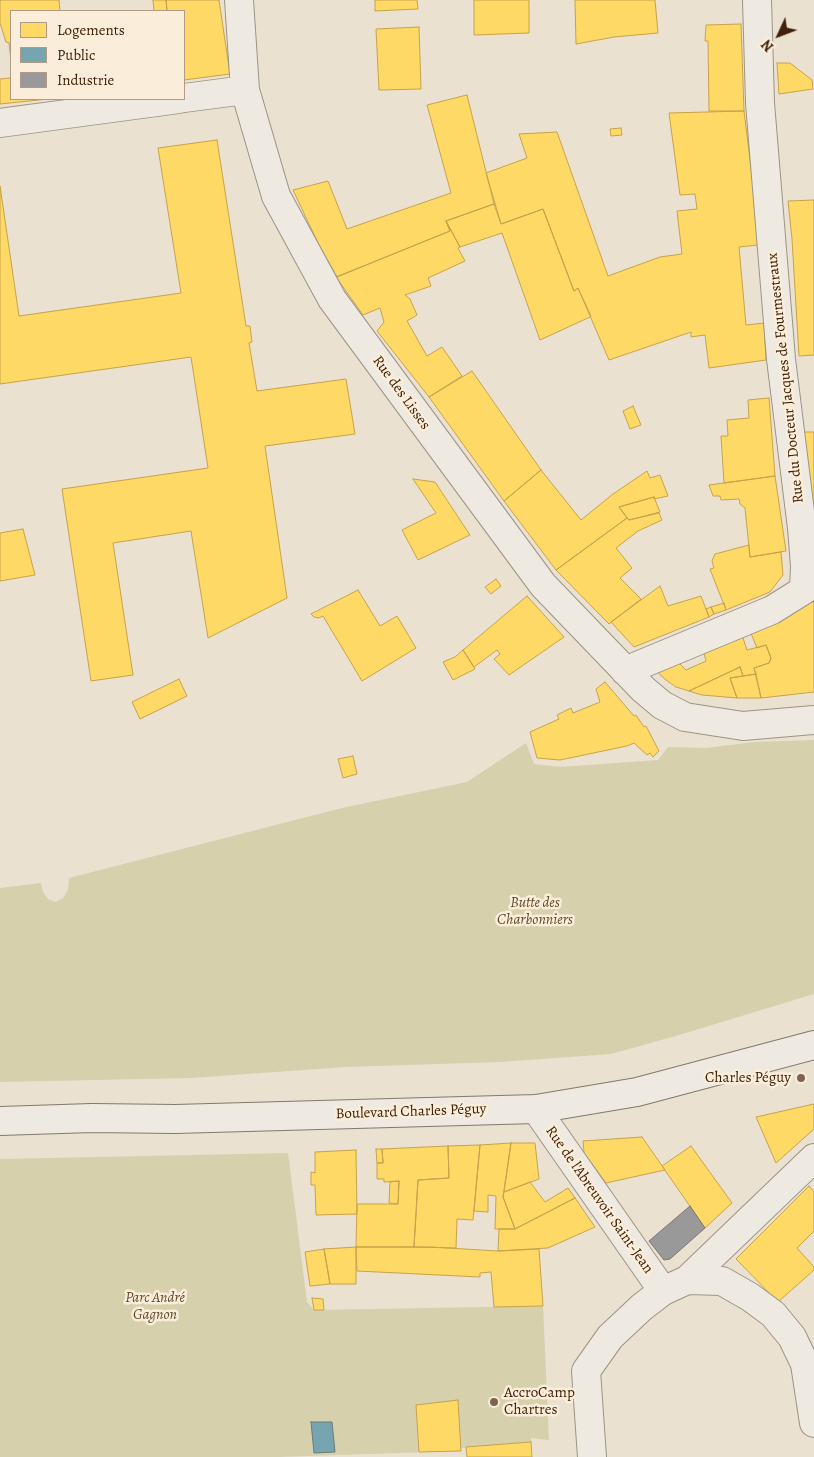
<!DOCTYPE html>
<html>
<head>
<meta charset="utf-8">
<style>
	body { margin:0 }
	#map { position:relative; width:814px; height:1457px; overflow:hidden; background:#ebe1d0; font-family:Alegreya,serif }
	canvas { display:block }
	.legend { position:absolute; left:10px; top:10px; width:175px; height:90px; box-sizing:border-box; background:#faedd9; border:1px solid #b09b86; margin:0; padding:6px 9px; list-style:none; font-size:15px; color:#402109 }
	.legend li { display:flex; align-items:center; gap:10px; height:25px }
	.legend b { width:25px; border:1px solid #b09b86 }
	.north { position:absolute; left:754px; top:10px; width:50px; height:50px; -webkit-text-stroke:4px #faedd9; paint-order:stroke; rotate:227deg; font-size:14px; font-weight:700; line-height:20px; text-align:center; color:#402109 }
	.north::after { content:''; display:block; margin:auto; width:18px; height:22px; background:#402109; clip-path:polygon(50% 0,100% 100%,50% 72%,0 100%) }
</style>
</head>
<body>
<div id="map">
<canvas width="814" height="1457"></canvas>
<ul class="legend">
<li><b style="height:14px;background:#ffd966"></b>Logements</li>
<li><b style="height:14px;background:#76a5af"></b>Public</li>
<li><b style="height:14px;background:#999"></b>Industrie</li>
</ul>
<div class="north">N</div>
</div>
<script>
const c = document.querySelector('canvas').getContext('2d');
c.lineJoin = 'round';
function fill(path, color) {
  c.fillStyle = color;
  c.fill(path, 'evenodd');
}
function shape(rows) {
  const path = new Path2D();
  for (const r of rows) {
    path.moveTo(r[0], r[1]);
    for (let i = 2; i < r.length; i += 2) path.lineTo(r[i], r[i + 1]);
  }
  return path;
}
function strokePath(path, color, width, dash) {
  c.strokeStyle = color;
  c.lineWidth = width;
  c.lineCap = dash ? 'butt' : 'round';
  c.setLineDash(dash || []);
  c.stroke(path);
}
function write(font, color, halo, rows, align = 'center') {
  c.font = font + ' Alegreya,serif';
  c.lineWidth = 5;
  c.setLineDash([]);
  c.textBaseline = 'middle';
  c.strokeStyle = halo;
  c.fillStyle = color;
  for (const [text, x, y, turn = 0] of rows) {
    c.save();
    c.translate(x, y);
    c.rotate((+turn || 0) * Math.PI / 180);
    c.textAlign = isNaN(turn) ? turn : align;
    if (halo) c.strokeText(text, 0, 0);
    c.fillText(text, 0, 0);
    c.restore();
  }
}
fill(shape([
	[814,740,814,994,679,1035,611,1054,500,1062,345,1067,191,1078,0,1082,0,888,41,883,43,892,48,899,56,902,63,898,68,890,69,878,342,808,467,782,526,743,534,764,560,767,658,760,668,747,706,748,755,742],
	[288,1153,307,1302,314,1310,543,1306,549,1440,531,1438,531,1442,461,1448,461,1451,277,1457,0,1457,0,1159]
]), '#d6d0ac');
const homes = shape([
	[0,0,59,0,60,11,11,11,11,60,9,43,6,42,0,23,0,0],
	[153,0,166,0,167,11,154,11,153,0],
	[166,0,219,0,230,74,184,80,184,11,167,11,166,0],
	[375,0,417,0,418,9,375,11,375,0],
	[474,0,529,0,529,33,474,35,474,0],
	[575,0,655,0,658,33,614,37,576,44,575,0],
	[741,24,744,111,709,111,708,41,705,41,706,25,741,24],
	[419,27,421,89,379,90,376,29,419,27],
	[777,63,790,63,812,80,813,89,779,94,777,63],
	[11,78,11,99,48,99,0,104,0,79,11,78],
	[467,95,494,204,446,221,450,231,337,277,318,243,293,190,328,181,347,229,451,193,427,105,467,95],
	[744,111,754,192,758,245,739,247,746,325,764,323,766,360,709,368,705,335,691,337,691,332,609,360,578,288,574,291,543,209,501,224,486,173,527,158,519,134,557,132,608,276,660,257,682,254,677,211,697,209,695,194,680,195,669,113,744,111],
	[621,128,622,135,611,136,610,129,621,128],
	[217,140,246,326,250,326,252,342,249,343,257,391,346,379,355,434,265,446,287,598,208,638,191,531,113,543,133,675,91,681,62,489,208,468,191,357,0,384,0,186,19,316,181,293,158,148,217,140],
	[814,200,814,355,799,356,792,239,788,201,814,200],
	[494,204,501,224,543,209,574,291,578,288,591,316,590,317,540,340,502,233,460,247,446,221,494,204],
	[446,221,460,247,458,248,465,261,428,278,431,286,405,295,410,299,417,315,407,321,427,356,442,347,462,376,429,397,377,331,384,322,380,308,363,315,336,277,450,231,446,221],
	[472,371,541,470,504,501,429,397,472,371],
	[769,398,775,476,724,483,721,436,728,436,727,420,749,418,748,400,769,398],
	[633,406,641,425,630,429,623,411,633,406],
	[803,432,814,432,814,524,803,432],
	[541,470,581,520,613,494,647,471,650,478,660,475,668,496,654,499,654,497,619,507,627,518,556,570,504,501,541,470],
	[775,476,786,551,750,557,745,508,740,504,739,499,721,500,720,496,713,496,709,485,775,476],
	[413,479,435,482,470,535,418,560,402,530,436,513,413,479],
	[654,497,660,512,629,520,619,507,654,497],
	[659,513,662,520,638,531,616,548,632,568,620,578,641,599,609,624,556,570,627,518,629,520,659,513],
	[23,529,35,575,0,581,0,533,23,529],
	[749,545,750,557,781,552,783,575,770,592,726,610,710,569,714,568,712,561,715,554,749,545],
	[496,579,501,586,491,594,485,587,496,579],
	[660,586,668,606,701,596,709,617,634,647,611,622,660,586],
	[358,590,380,626,397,616,416,648,362,681,323,616,319,618,314,617,311,614,358,590],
	[527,596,564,637,509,675,494,659,500,654,497,650,474,667,463,650,527,596],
	[812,599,814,603,814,692,761,698,754,668,769,663,771,658,766,645,757,648,750,631,812,599],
	[724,603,726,610,714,614,711,607,724,603],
	[711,607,714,614,709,617,706,609,711,607],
	[742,635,747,650,766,645,771,658,769,663,754,668,756,674,743,676,740,667,689,691,676,687,666,680,655,670,677,661,686,670,706,661,703,650,742,635],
	[463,650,475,669,453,680,443,662,455,657,463,650],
	[740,667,743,676,730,678,737,698,702,695,689,691,740,667],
	[756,674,761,698,737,698,730,678,756,674],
	[179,679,187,696,140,719,132,702,179,679],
	[605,682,634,716,636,715,644,727,646,726,659,751,653,757,650,753,647,755,634,743,627,746,560,760,537,758,530,732,559,719,557,715,571,708,573,713,600,702,596,689,605,682],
	[353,756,357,774,343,778,338,759,353,756],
	[814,1104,814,1129,776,1163,756,1117,814,1104],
	[642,1137,665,1170,606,1183,584,1153,583,1141,642,1137],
	[511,1143,535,1143,539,1179,504,1192,511,1143],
	[511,1143,503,1197,515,1229,495,1229,496,1196,488,1195,488,1212,474,1211,480,1145,511,1143],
	[480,1145,473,1220,457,1219,456,1248,414,1247,418,1180,449,1178,448,1146,480,1145],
	[448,1146,449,1178,418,1180,414,1247,356,1247,357,1204,398,1204,399,1181,384,1182,384,1179,377,1179,377,1163,383,1163,382,1149,448,1146],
	[691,1146,732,1203,705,1228,662,1166,691,1146],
	[376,1149,382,1149,383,1163,377,1163,376,1149],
	[356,1150,357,1214,316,1215,315,1185,311,1185,311,1172,315,1173,315,1152,356,1150],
	[399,1181,398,1204,389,1203,390,1182,399,1181],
	[530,1182,545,1202,568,1188,575,1198,515,1229,503,1197,504,1192,530,1182],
	[809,1186,814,1192,814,1231,797,1248,814,1267,814,1270,778,1302,736,1259,809,1186],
	[575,1198,595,1227,548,1248,498,1251,499,1229,515,1229,575,1198],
	[356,1247,431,1247,498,1251,539,1249,543,1306,494,1307,491,1272,480,1273,480,1277,357,1271,356,1247],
	[356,1247,356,1284,330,1284,324,1249,356,1247],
	[324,1249,330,1284,310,1286,305,1252,324,1249],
	[312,1298,323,1299,324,1310,314,1310,312,1298],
	[458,1400,461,1451,419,1452,416,1405,458,1400],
	[531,1442,532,1457,467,1457,466,1447,531,1442]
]);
fill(homes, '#ffd966');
strokePath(homes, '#c6a24a', 1);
const public = shape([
	[311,1422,332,1422,335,1452,314,1453,311,1422]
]);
fill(public, '#76a5af');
strokePath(public, '#667d7d', 1);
const industry = shape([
	[690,1206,705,1228,670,1259,664,1260,649,1241,690,1206]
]);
fill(industry, '#999');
strokePath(industry, '#7e756e', 1);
const street = shape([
	[239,0,245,90,276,196,332,299,543,585,643,689,662,705,685,717,743,726,814,720],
	[184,98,245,90],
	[0,123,179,99],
	[625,671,772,610,804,590,805,566,802,528,781,359,760,103,757,0],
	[536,1109,663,1291],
	[687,1280,814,1158],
	[592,1457,586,1371,610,1337,642,1307,663,1291,687,1280,722,1281,750,1297,773,1314,792,1337,805,1364,814,1423]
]);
const secondary = shape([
	[0,1121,92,1118,175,1119,536,1109,637,1092,814,1045]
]);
strokePath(street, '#9c9386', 30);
strokePath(secondary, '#83786c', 30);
strokePath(street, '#eeeae1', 28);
strokePath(secondary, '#eeeae1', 28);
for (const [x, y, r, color] of [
	[801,1078,5,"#7c644f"],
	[494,1402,5,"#7c644f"]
]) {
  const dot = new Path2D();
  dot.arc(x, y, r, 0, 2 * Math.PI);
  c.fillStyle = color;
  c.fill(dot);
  strokePath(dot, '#faedd9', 2);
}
write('15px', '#402109', '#faedd9', [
	["Rue du Docteur Jacques de Fourmestraux",786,378,-96],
	["Rue des Lisses",401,393,54],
	["Boulevard Charles Péguy",411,1112,-2],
	["Rue de l'Abreuvoir Saint-Jean",599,1200,55]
]);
write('italic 15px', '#61492a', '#faedd9', [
	["Butte des",535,903],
	["Charbonniers",535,920],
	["Parc André",155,1298],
	["Gagnon",155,1315]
]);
write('15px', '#402109', '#faedd9', [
	["Charles Péguy",791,1078],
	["AccroCamp",504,1393,"left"],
	["Chartres",504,1410,"left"]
], 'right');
</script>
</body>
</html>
